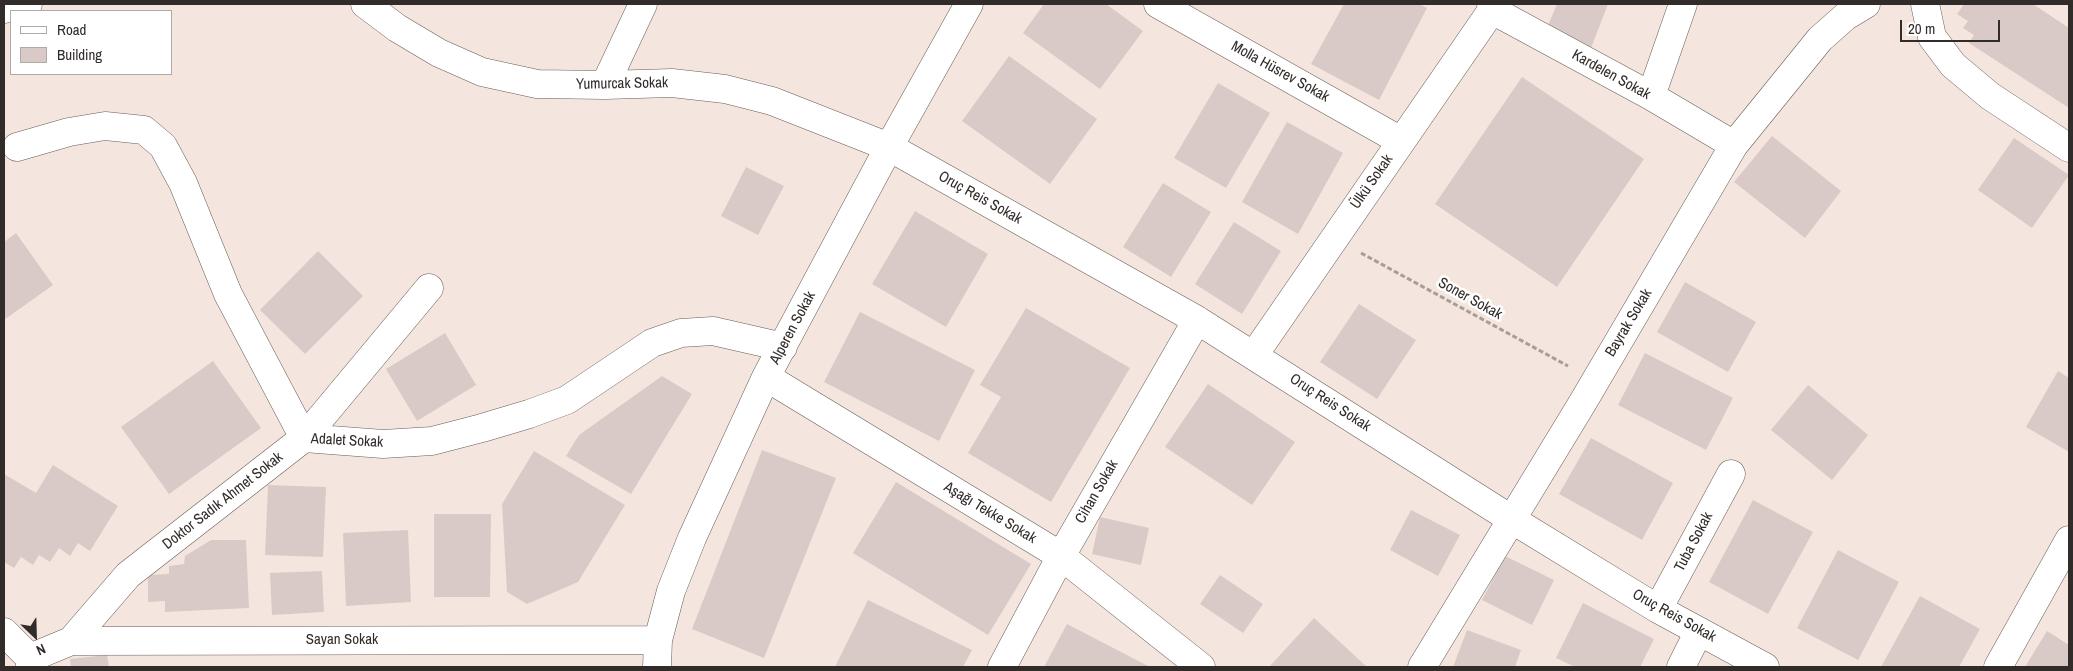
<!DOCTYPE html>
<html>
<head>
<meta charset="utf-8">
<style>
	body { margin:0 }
	#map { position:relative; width:2073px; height:671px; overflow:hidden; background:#f4e6de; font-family:"Archivo Narrow",sans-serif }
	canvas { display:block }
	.frame { position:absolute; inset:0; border:5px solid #312c29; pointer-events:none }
	.legend { position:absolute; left:10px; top:10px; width:162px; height:65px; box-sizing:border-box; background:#fff; border:1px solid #adaba9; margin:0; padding:6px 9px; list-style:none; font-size:15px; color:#312c29 }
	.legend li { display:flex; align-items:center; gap:10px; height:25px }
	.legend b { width:25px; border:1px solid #adaba9 }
	.north { position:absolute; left:10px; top:611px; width:50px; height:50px; -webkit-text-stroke:4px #fff; paint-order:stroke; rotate:156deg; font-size:14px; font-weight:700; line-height:20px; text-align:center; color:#312c29 }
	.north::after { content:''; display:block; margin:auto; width:18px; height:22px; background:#312c29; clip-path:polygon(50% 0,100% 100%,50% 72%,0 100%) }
	.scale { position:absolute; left:1900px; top:20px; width:100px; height:22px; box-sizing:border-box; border:2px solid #312c29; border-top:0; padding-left:6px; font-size:15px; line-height:18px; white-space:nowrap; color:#312c29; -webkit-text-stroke:4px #fff; paint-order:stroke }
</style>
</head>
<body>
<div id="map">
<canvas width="2073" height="671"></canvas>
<div class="frame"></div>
<ul class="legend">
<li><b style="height:6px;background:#fff"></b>Road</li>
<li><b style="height:14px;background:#dacac7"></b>Building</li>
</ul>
<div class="north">N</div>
<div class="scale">20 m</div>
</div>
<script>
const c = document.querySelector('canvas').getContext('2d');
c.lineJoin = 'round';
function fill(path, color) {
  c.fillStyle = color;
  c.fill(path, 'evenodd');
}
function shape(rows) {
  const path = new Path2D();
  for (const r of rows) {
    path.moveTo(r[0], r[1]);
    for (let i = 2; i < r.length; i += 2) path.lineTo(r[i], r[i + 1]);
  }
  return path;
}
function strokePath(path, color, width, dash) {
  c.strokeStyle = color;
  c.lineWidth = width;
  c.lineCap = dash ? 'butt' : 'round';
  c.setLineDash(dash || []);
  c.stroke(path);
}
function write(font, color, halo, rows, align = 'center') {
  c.font = font + ' "Archivo Narrow",sans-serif';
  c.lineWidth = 5;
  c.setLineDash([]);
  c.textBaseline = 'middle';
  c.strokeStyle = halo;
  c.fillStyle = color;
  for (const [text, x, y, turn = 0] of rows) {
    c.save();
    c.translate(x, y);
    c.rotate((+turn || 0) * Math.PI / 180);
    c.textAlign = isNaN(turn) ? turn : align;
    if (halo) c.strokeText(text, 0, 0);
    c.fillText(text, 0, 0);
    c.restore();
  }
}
fill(shape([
	[1044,4,1106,4,1143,31,1100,89,1023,33],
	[1344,4,1419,4,1427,8,1379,100,1311,64],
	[1557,4,1608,4,1591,48,1546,30],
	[1964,4,2033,4,2069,28,2069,108,1969,43,1974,35,1963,28,1968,21,1957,14],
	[1009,56,1097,119,1050,184,962,121],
	[1522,77,1644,159,1557,287,1435,204],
	[1218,83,1270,113,1226,188,1174,158],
	[1287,122,1343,153,1298,234,1242,202],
	[1772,136,1841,191,1805,238,1734,182],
	[2014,138,2069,175,2032,228,1978,190],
	[746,167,784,186,758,235,721,216],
	[1163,183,1211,212,1171,277,1123,247],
	[915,211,988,254,946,327,872,284],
	[1234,222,1281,251,1242,314,1195,284],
	[16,233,53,285,4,320,4,242],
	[318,251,363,296,305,354,260,310],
	[1685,282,1756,322,1728,372,1657,332],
	[1359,304,1416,340,1377,399,1320,362],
	[1026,308,1130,368,1051,502,968,453,1001,397,980,385],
	[860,312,975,370,939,441,824,382],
	[445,333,476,385,417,421,386,369],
	[1645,353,1733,398,1706,450,1618,405],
	[213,361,261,428,169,494,121,427],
	[2058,371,2069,378,2069,452,2026,427],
	[662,376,692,394,631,494,566,456,579,435],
	[1208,384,1295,442,1252,505,1165,447],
	[1808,385,1868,435,1832,480,1771,430],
	[1591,438,1673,483,1642,540,1559,494],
	[762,450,836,478,764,658,692,629],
	[534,451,625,505,578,582,527,604,507,592,502,504],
	[53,465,118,506,90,551,78,543,70,556,59,548,50,562,39,555,33,565,21,557,14,568,4,562,4,474,36,493],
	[896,482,1031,564,988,635,853,553],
	[268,485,326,487,323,557,265,555],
	[1753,500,1813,532,1768,614,1709,582],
	[1411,510,1460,535,1438,576,1390,550],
	[434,514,491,514,490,597,434,597],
	[1100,517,1149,528,1141,565,1092,554],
	[408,530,411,602,346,606,343,533],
	[211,540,246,540,249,608,165,612,165,601,148,602,148,575,169,574,169,566,184,564,185,556],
	[1838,550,1899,582,1858,660,1797,628],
	[1505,556,1554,580,1532,625,1482,600],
	[322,571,324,612,272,615,270,573],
	[1220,575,1263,604,1243,633,1200,604],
	[1920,596,1980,629,1959,667,1881,667],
	[868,600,972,650,963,667,835,667],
	[1583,603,1654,639,1640,667,1575,667,1556,658],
	[1314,618,1367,667,1269,667],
	[1067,624,1150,667,1044,667],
	[1467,630,1521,650,1515,667,1453,667],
	[2047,631,2069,645,2069,667,2025,667],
	[107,655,109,667,71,667,70,659]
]), '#dacac7');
const minor = shape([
	[365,4,397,28,439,53,482,72,537,84,605,85,672,83,725,89,772,101,889,147,1197,320,1511,519,1658,609,1765,667],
	[1158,4,1401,141],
	[1491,4,1492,10,1651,96,1734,145],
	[1925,4,1932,37,1953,65,1990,96,2069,148],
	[4,9,28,4],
	[605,85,643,4],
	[1651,96,1683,4],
	[17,147,69,132,105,126,144,130,163,146,183,183,228,294,304,438,383,444,432,441,482,428,529,414,567,400,652,343,681,333,713,331,783,347],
	[1254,355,1492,10],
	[766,377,1061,556,1201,667],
	[1658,609,1731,474],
	[4,632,30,658,30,667],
	[71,641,128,575,304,438,429,288],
	[30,658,71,641,658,640],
	[657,667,658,640,671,591,692,538,766,377,889,147,969,4],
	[1002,667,1061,556,1197,320],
	[1422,667,1583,402,1734,145,1820,39,1846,16,1866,4],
	[1681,667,1699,631],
	[1998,667,2069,540]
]);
strokePath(minor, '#685c56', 29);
strokePath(shape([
	[1361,253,1568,366]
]), '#a89e98', 3, [5, 2.5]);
strokePath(minor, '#fff', 28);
write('15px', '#312c29', '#fff', [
	["Molla Hüsrev Sokak",1280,72,29],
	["Kardelen Sokak",1611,75,29],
	["Yumurcak Sokak",622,84,-1],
	["Ülkü Sokak",1372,182,-55],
	["Oruç Reis Sokak",980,198,29],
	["Soner Sokak",1470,299,29],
	["Bayrak Sokak",1629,323,-59],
	["Alperen Sokak",793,328,-62],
	["Oruç Reis Sokak",1330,403,33],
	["Adalet Sokak",347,441,3],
	["Cihan Sokak",1097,492,-60],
	["Doktor Sadık Ahmet Sokak",223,501,-38],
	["Aşağı Tekke Sokak",990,513,31],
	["Tuba Sokak",1694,542,-62],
	["Oruç Reis Sokak",1674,616,29],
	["Sayan Sokak",342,640]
]);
</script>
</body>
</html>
